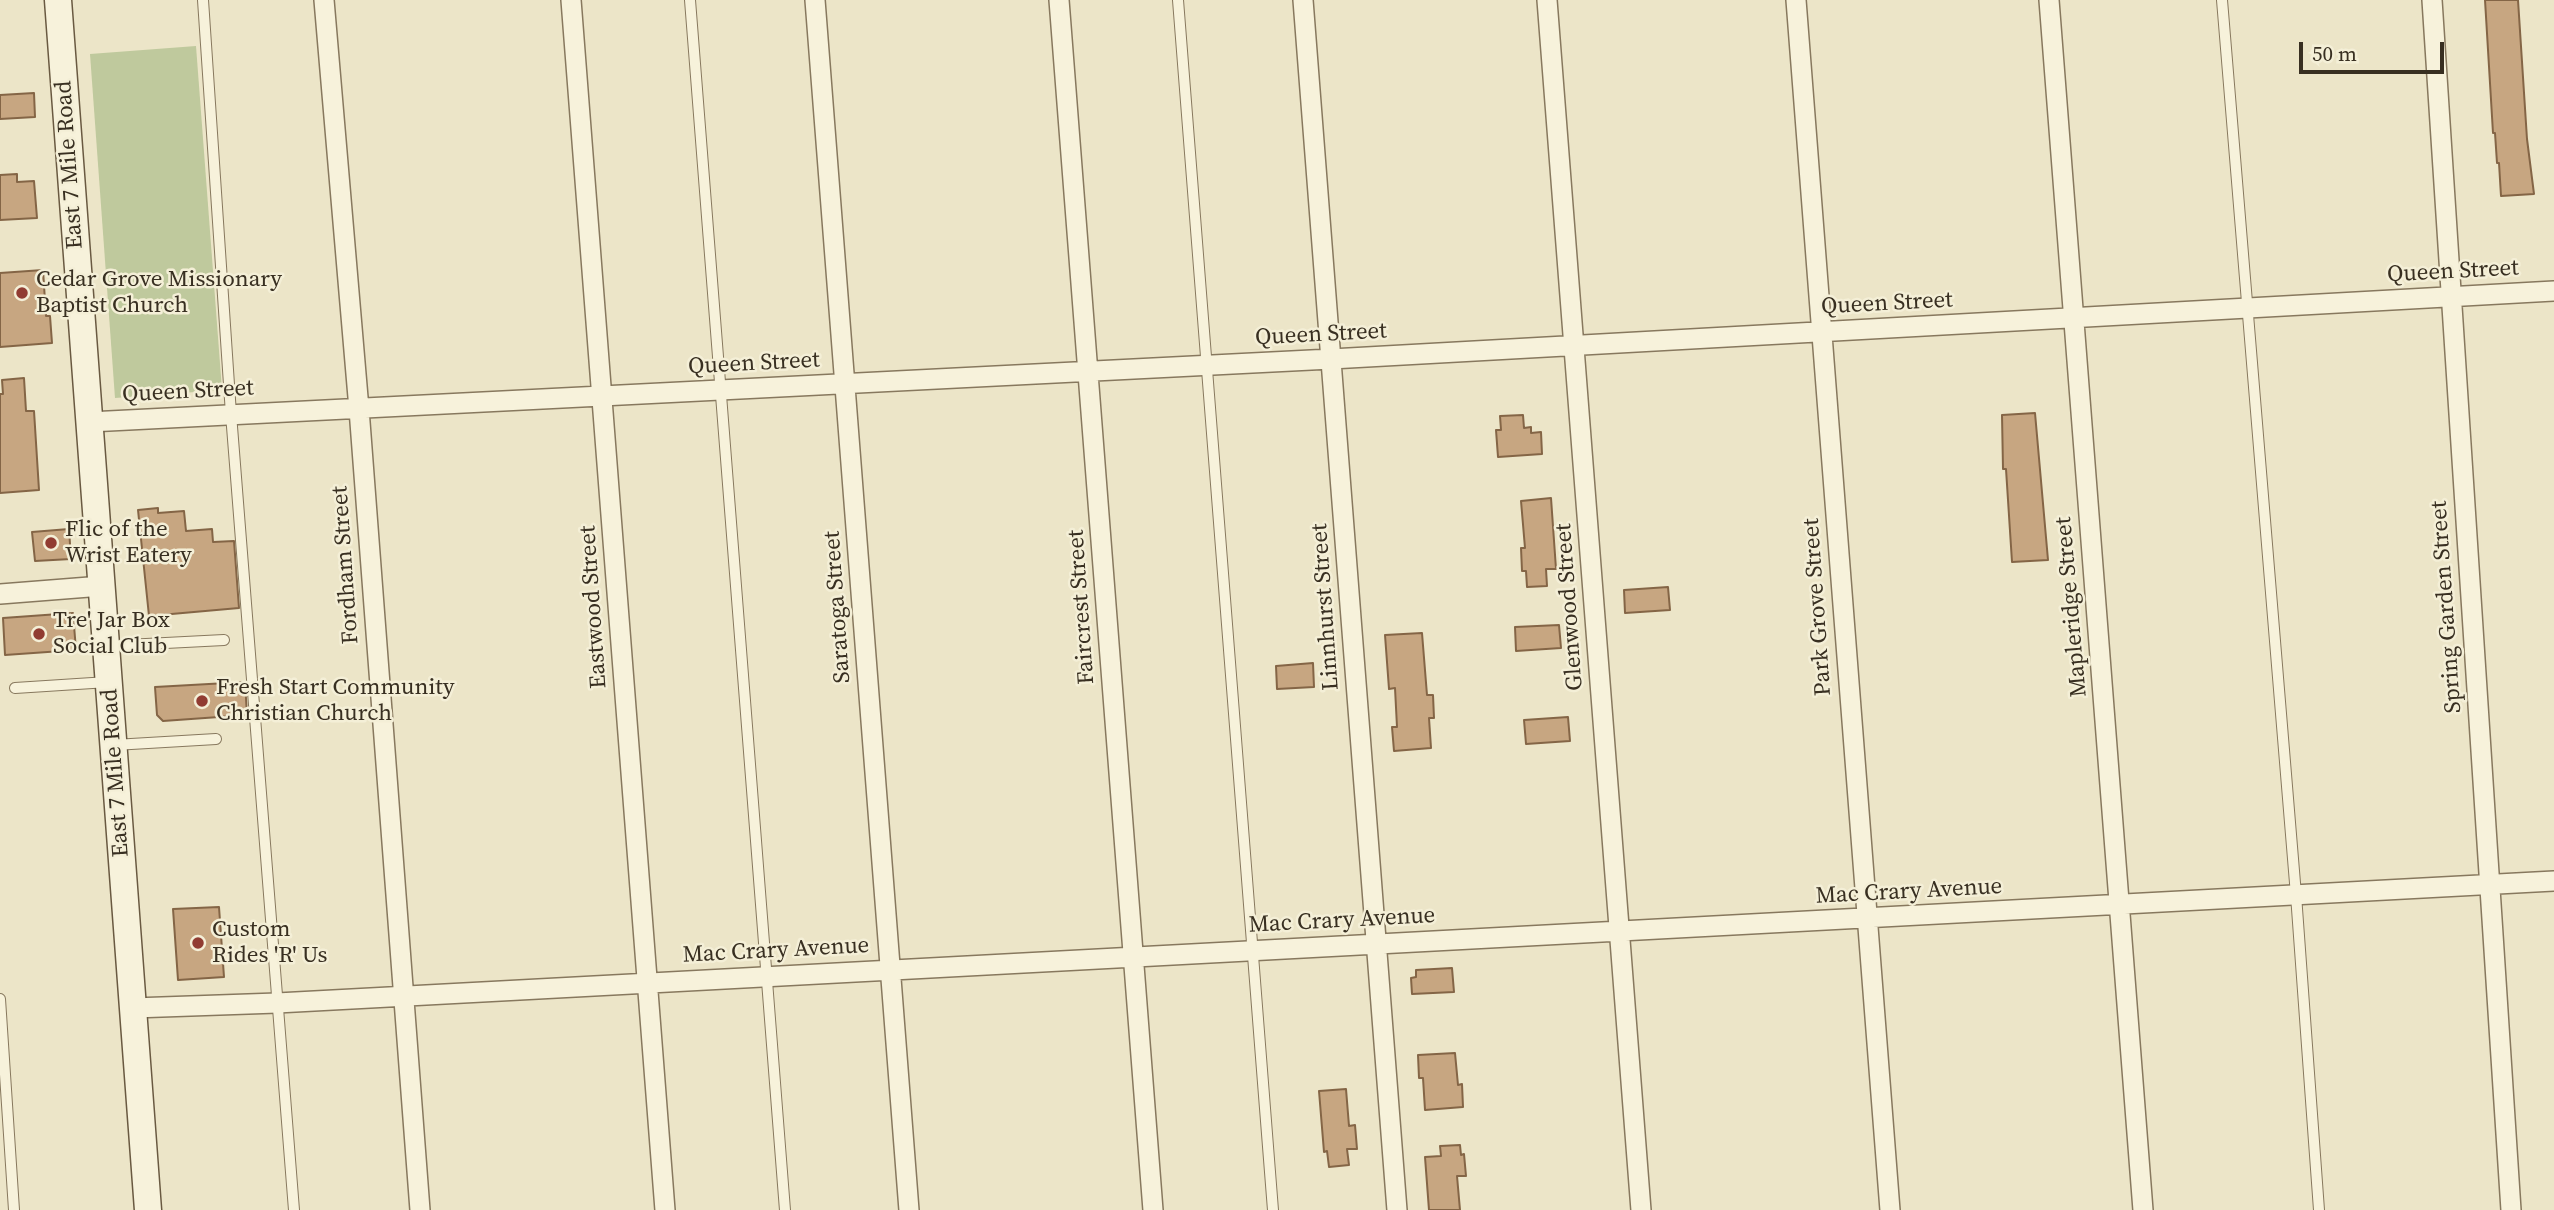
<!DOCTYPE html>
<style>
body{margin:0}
#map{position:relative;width:2554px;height:1210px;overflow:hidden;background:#ece5c8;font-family:"Source Serif 4",serif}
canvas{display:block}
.scale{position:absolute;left:2299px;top:42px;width:145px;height:32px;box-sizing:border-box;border:4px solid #382f21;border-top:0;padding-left:9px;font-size:21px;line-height:24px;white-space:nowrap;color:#382f21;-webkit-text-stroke:5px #f4efd7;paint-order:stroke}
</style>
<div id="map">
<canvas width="2554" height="1210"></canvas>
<div class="scale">50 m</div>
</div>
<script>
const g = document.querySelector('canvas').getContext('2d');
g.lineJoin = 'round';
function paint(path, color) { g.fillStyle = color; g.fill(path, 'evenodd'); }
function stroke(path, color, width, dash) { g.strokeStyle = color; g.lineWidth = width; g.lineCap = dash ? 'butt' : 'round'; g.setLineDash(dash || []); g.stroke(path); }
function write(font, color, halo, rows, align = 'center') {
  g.font = font + ' "Source Serif 4",serif'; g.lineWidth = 5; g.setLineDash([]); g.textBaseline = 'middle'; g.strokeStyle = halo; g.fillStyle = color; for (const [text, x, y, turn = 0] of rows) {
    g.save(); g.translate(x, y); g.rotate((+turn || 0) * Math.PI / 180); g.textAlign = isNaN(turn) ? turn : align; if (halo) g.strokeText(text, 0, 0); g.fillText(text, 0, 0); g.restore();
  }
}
paint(new Path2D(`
 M196,46L222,390L115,398L90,54Z`), '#bfc99d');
const building = new Path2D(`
 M2485,0H2518L2527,139L2534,194L2501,196L2499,163H2497L2495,133H2493Z
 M34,93L35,117L0,119V95Z
 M17,174V182L34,181L37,218L0,220V175Z
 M43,270L46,316H50L52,343L0,347V273Z
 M24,378L26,411H34L39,490L0,493V394H3L2,380Z
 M2035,413L2048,560L2012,562L2006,469H2003L2002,415Z
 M1523,415L1524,428L1531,427V433L1541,432L1542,454L1498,457L1496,430H1501L1500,416Z
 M1551,498L1556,569H1546L1547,586L1527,587L1526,571H1522L1521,548H1525L1521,501Z
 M158,508V513L184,511L186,531L212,529L213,542L234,541L239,608L149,616L138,510Z
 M69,529L71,559L35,561L32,532Z
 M1668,587L1670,610L1625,613L1624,590Z
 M73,613L76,650L5,655L3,618Z
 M1559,625L1561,648L1516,651L1515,627Z
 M1422,633L1427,695H1433L1434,718H1429L1431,748L1394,751L1392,727H1397L1395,688L1389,689L1385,635Z
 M1313,663L1314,687L1277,689L1276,666Z
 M245,682L247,715L163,721L157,715L155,687Z
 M1568,717L1570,741L1526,744L1524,720Z
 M219,907L224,977L178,980L173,909Z
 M1452,968L1454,992L1412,994L1411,978L1416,977V970Z
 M1455,1053L1458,1085L1462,1084L1463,1107L1425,1110L1423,1078H1419L1418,1055Z
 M1346,1089L1349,1126L1355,1125L1357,1149H1347L1349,1165L1329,1167L1327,1151L1324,1152L1319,1091Z
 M1460,1145L1461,1155L1464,1154L1466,1176H1457L1460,1210H1429L1425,1157L1441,1156L1440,1146Z`);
paint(building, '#c7a681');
stroke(building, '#846546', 2);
const service = new Path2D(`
 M203,0L231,414L294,1210
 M690,0L785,1210
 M1178,0L1273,1210
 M2222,0L2296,895L2319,1210
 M107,646L224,640
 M15,688L108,682
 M114,745L216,739
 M0,999L14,1210`);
const minor = new Path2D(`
 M324,0L359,409L420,1210
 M571,0L665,1210
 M815,0L909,1210
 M1059,0L1153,1210
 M1303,0L1397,1210
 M1547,0L1641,1210
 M1796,0L1890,1210
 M2049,0L2143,1210
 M2432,0L2511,1210
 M89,422L1331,359L2554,291
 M0,594L102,586
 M133,1008L277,1003L2554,881`);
const secondary = new Path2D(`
 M58,0L148,1210`);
stroke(service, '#87785e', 12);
stroke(minor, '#87785e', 22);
stroke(secondary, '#695941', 29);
stroke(service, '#f7f2db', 10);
stroke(minor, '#f7f2db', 19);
stroke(secondary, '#f7f2db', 26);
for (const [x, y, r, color] of [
 [22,293,7,"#913c32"],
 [51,543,7,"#913c32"],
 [39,634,7,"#913c32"],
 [202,701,7,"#913c32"],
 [198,943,7,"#913c32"]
]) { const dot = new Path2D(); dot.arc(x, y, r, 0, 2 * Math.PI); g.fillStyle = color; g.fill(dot); stroke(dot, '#f4efd7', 2.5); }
write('23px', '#382f21', '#f4efd7', [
 ["East 7 Mile Road",70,165,-94],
 ["Queen Street",2453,272,-3],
 ["Queen Street",1887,304,-3],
 ["Queen Street",1321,335,-3],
 ["Queen Street",754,364,-3],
 ["Queen Street",188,392,-3],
 ["Fordham Street",346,565,-94],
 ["Eastwood Street",594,607,-94],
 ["Saratoga Street",838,607,-94],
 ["Faircrest Street",1082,607,-94],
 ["Linnhurst Street",1326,607,-94],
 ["Glenwood Street",1570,607,-94],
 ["Park Grove Street",1818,607,-94],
 ["Mapleridge Street",2072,607,-95],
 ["Spring Garden Street",2447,607,-94],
 ["East 7 Mile Road",116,773,-94],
 ["Mac Crary Avenue",1909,892,-3],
 ["Mac Crary Avenue",1342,921,-3],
 ["Mac Crary Avenue",776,951,-3]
]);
write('23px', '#382f21', '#f4efd7', [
 ["Cedar Grove Missionary",36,280],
 ["Baptist Church",36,306],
 ["Flic of the",65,530],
 ["Wrist Eatery",65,556],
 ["Tre' Jar Box",53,621],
 ["Social Club",53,647],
 ["Fresh Start Community",216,688],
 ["Christian Church",216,714],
 ["Custom",212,930],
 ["Rides 'R' Us",212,956]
], 'left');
</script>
